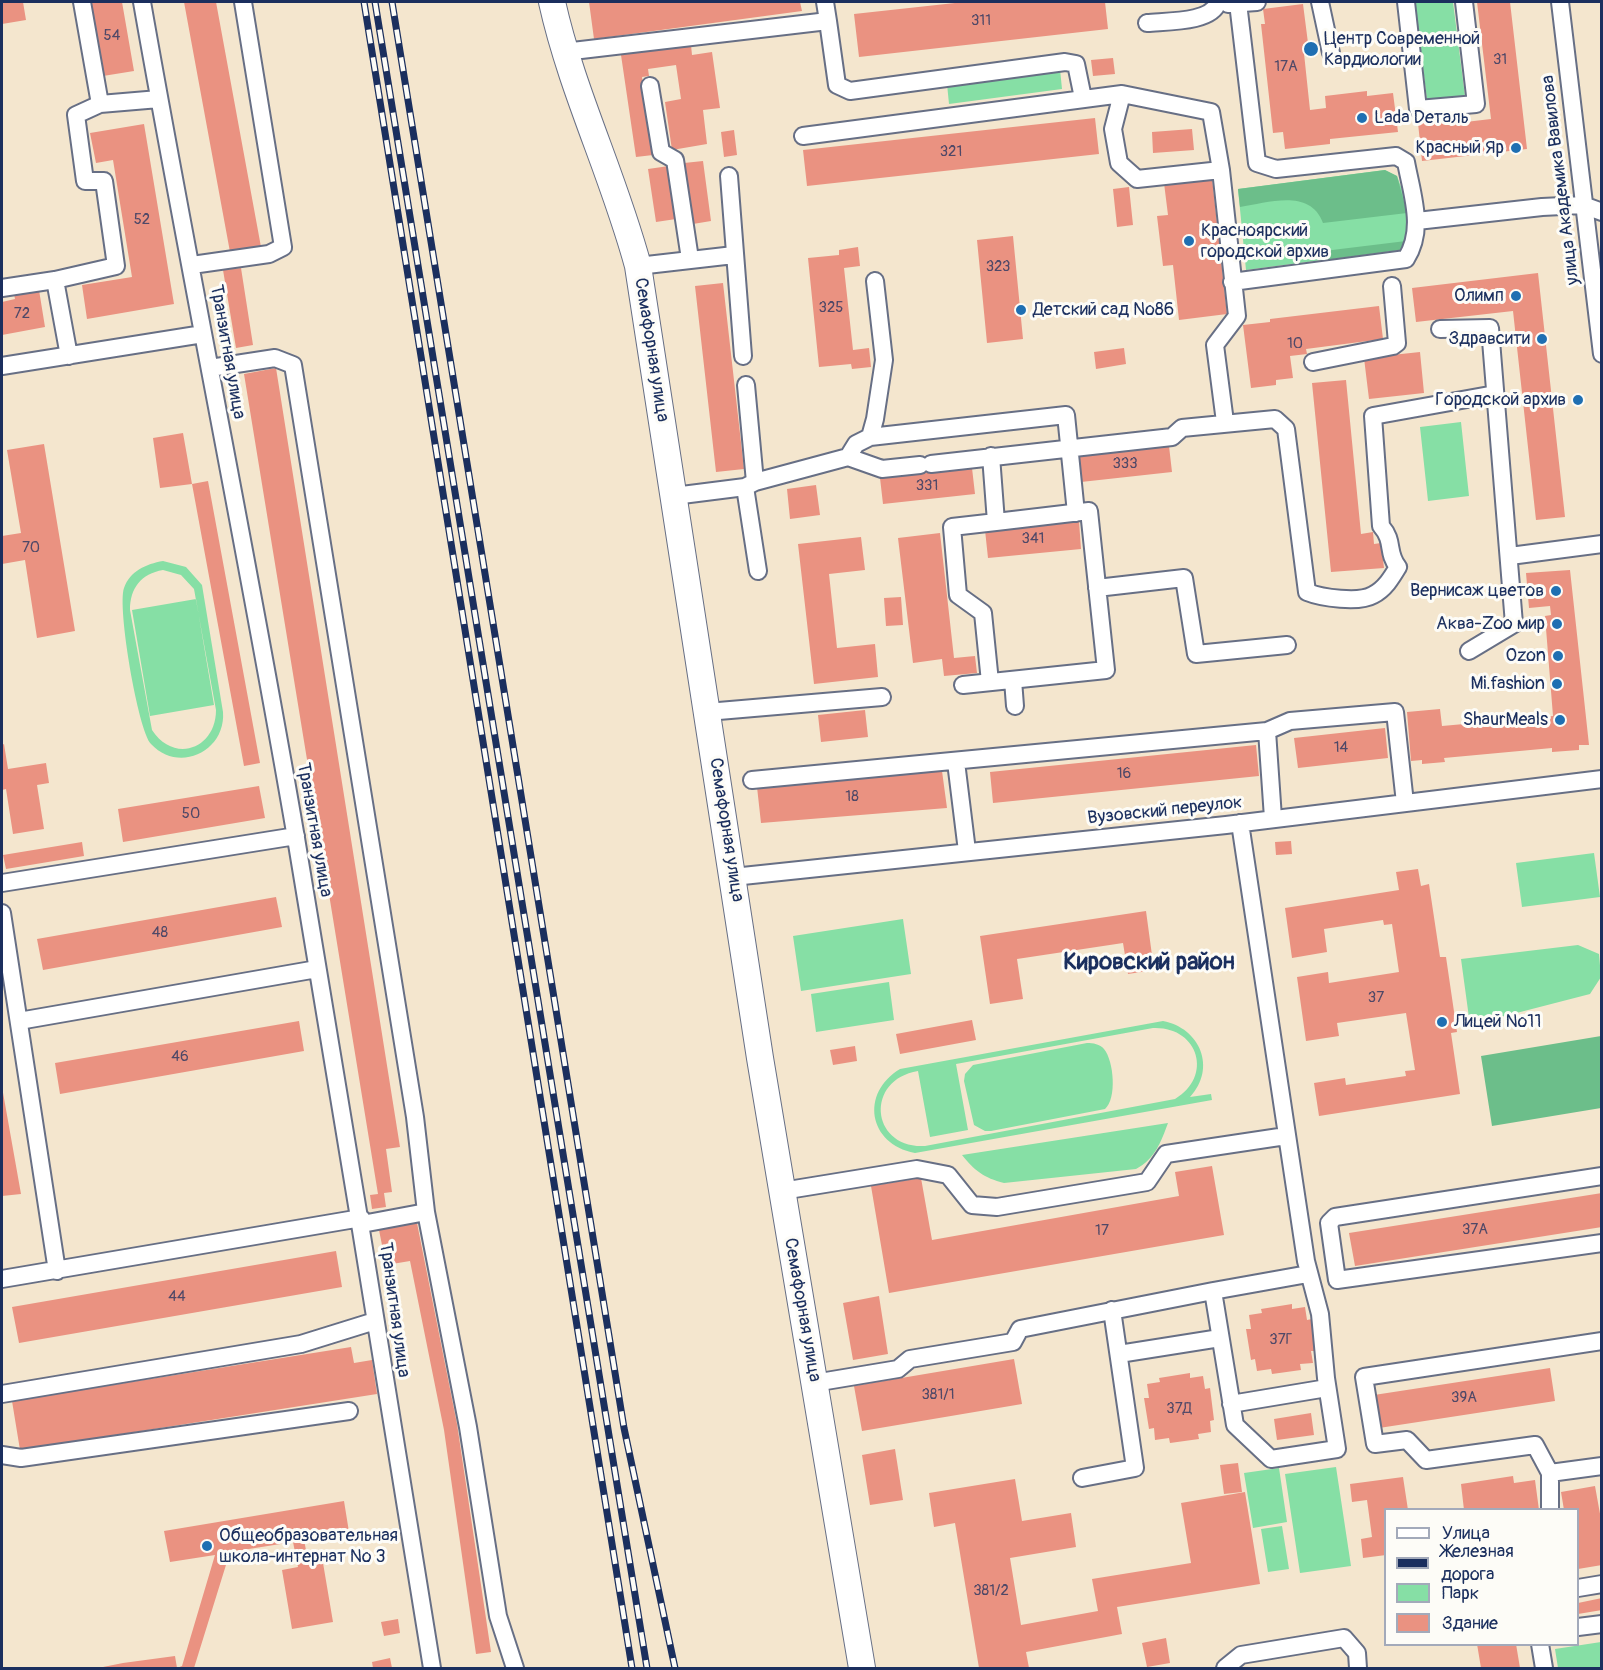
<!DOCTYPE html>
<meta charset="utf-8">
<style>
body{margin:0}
#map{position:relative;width:1603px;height:1670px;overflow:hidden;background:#f4e6ce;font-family:Pangolin,sans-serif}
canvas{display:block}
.frame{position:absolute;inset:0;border:3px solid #1b2f5e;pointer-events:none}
.legend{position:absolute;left:1384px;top:1508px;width:195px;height:138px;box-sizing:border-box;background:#fdfcf7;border:2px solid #a3aaba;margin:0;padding:8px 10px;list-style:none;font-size:18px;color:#1b2f5e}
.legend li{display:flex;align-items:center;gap:12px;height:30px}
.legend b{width:30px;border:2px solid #a3aaba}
</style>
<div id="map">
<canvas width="1603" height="1670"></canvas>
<div class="frame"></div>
<ul class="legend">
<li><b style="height:8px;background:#fff"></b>Улица</li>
<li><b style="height:8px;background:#1b2f5e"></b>Железная дорога</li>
<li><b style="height:16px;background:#86dfa5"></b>Парк</li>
<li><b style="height:16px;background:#ea9281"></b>Здание</li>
</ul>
</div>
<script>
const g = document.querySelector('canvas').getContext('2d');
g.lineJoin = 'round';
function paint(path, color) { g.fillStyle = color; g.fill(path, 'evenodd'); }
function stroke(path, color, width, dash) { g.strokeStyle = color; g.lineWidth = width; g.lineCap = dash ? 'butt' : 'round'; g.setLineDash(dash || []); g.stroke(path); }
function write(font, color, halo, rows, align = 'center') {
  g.font = font + ' Pangolin,sans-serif'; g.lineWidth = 6; g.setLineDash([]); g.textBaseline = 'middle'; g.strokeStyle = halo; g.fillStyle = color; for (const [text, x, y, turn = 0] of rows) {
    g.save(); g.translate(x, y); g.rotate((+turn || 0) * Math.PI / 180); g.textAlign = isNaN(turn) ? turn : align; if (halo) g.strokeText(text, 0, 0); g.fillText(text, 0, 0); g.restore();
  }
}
paint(new Path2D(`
 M1415,2H1453L1465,96L1427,100Z
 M1060,69L1062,89L949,104L947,84Z
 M1385,170L1397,176C1406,199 1415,228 1400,250L1246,270L1238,189Z
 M1461,422L1469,496L1428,501L1420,427Z
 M163,561L186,567L202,585L223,712C226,751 179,774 151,744C138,730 117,607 124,588C130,571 146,564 163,561ZM163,570L181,575L194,589L216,710C216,749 174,764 152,730L130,610C130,588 141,574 163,570Z
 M196,599L214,705L150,716L132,610Z
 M1594,853L1600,897L1522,907L1516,863Z
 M903,919L911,974L801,991L793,936Z
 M1578,945L1599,954L1601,977L1590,994L1470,1025L1461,959Z
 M889,982L894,1020L816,1032L811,994Z
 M1163,1021C1200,1028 1217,1068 1190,1097L1211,1094L1212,1100L915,1153C868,1144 860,1093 900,1069ZM1153,1028C1198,1026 1214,1076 1175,1099L925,1146C871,1149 864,1080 918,1071L930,1137L968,1130L956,1064Z
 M1087,1043C1093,1043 1100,1044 1104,1049C1114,1061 1117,1099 1105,1109L991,1131H985L974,1125L964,1081L965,1074L973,1065Z
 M1168,1123C1161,1142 1155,1159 1136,1169L1004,1183C984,1178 974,1170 962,1155Z
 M1336,1467L1351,1566L1300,1573L1285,1474Z
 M1279,1468L1287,1522L1253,1528L1244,1473Z
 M1282,1526L1289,1569L1268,1572L1261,1529Z
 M1601,1642V1668H1558L1555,1649Z`), '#86dfa5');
paint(new Path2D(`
 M1385,170L1397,176L1407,213L1323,223C1310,188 1268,203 1240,207L1238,189Z
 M1406,241L1400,250L1326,260L1324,251Z
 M1601,1036V1108L1492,1126L1481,1056Z`), '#6cbe8a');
paint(new Path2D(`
 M23,2L26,20L2,24V3Z
 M90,2H122L134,71L103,76Z
 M184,2H216L261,247L230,252Z
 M589,2H800L802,11L594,39Z
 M964,2H1105L1108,29L859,57L854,14Z
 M1477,2H1510L1527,149L1422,161L1418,123L1457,119V123L1491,119Z
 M1303,4L1308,43L1303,44L1310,110L1326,108L1325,96L1367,91V96L1393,93L1398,132L1330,139V144L1285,149L1283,132L1273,133L1261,24H1265L1263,9Z
 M691,45L692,55L712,52L720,108L703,110L707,144L672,150L665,102L681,99L676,65L648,69L649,76L642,77L653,155L636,157L621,55Z
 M1113,58L1115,74L1093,76L1091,60Z
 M1095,118L1099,154L807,186L803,150Z
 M144,124L174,304L87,319L82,285L132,277L113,160L96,163L90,133Z
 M1192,129L1194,150L1153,153L1152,132Z
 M734,130L737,155L724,157L721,132Z
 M703,161L711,221L693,224L684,163Z
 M669,166L676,219L656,222L648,169Z
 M1212,178L1227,314L1179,320L1173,265L1163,266L1157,216L1168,215L1164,183Z
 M1129,187L1133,225L1117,227L1113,189Z
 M1013,236L1023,339L987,343L977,240Z
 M858,247L860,266L844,268L853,350L869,348L871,367L852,369L851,364L819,367L808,258L839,255V250Z
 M241,268L253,345L236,348L223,270Z
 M1538,273L1565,517L1536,520L1513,311L1416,322L1412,288Z
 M723,283L744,469L716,472L695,286Z
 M39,290L45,327L2,335V302L15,299L14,294Z
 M1379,306L1383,339L1306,349L1307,354L1290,356L1293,378L1276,380V385L1251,388L1243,325L1270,322V319Z
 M1124,348L1126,364L1096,369L1094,352Z
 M1420,352L1424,393L1369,399L1364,358Z
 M276,368L400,1147L386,1149L392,1192L384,1193L386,1207L372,1209L370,1195L378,1194L244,374Z
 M1346,380L1361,534L1373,532L1374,544L1381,543L1384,568L1331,572L1312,383Z
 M183,433L192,484L160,488L153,438Z
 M44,444L75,631L37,638L25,560L2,564V536L21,533L7,450Z
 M1169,446L1172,472L1081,482L1079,456Z
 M972,468L975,494L883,504L880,478Z
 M208,481L260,763L244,766L192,484Z
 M816,485L820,515L790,519L787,489Z
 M1079,521L1081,549L988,558L985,530Z
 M940,533L954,658L975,656L977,673L944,676L942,659L913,663L898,538Z
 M861,537L865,570L829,574L837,648L875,644L878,677L814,684L798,544Z
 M1570,570L1589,745H1579V750L1552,752V748L1444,758L1445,762L1422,764V760L1411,761L1407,712L1440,709L1442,726L1553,716L1545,616L1551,615L1550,606L1529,608L1526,573Z
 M901,597L903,625L886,626L884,598Z
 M865,710L868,737L821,742L818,715Z
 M1385,728L1388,758L1298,768L1294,738Z
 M4,744L8,769L46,763L49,783L37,785L44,829L13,834L6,789L2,790V745Z
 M1256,745L1259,776L993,803L990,772Z
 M942,771L947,808L761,823L757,787Z
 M259,786L265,818L123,842L118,809Z
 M1291,841L1292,854L1276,855L1275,842Z
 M82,842L84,856L6,869L3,855Z
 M1418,869L1421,886L1429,884L1440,957H1446L1457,1032L1451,1033L1460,1094L1319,1116L1314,1083L1345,1078L1346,1085L1406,1076L1405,1071L1415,1070L1406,1013L1337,1023L1339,1036L1306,1041L1297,977L1328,972L1329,983L1399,972L1392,924L1384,925L1383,920L1324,929L1327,952L1292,958L1285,908L1399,890L1396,872Z
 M276,897L282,927L43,970L37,939Z
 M1146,911L1154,970L1128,974L1123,943L1017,959L1023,999L990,1004L980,936Z
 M972,1020L976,1040L900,1054L896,1034Z
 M299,1021L304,1051L60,1094L55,1063Z
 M855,1046L857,1061L833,1065L830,1050Z
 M2,1087L21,1194L2,1196Z
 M1212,1166L1224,1235L889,1293L871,1186L921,1178L932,1240L1179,1196L1175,1172Z
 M1602,1193V1227L1355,1266L1349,1233Z
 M417,1223L457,1424L491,1652L476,1654L444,1430L410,1261L386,1265L379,1230Z
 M336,1251L342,1287L19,1343L12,1307Z
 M879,1296L888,1354L853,1360L843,1303Z
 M1292,1304V1309L1305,1307L1307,1320L1312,1319L1317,1351H1311L1313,1363L1300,1364L1301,1370L1272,1374L1271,1369L1257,1371L1255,1359L1251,1360L1246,1329H1251L1249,1315L1262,1313L1261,1309Z
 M351,1347L354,1363L372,1360L377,1394L20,1450L12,1401Z
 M1014,1359L1022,1404L862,1431L854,1386Z
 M1550,1368L1555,1401L1379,1428L1374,1395Z
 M1190,1373V1378L1203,1376L1205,1389L1210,1388L1214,1420L1210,1421L1211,1432L1198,1434L1199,1439L1170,1443L1169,1438L1155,1440L1154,1428L1149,1429L1144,1398H1149L1147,1384L1160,1382L1159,1378Z
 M1311,1413L1314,1435L1277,1440L1274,1419Z
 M895,1449L903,1500L870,1505L862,1455Z
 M1238,1463L1242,1492L1224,1494L1220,1465Z
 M1513,1476L1514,1483L1535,1480L1539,1510H1464L1461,1484Z
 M1403,1477L1408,1510H1386V1555L1363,1558L1361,1539L1372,1537L1367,1500L1352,1502L1350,1484Z
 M1015,1479L1022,1521L1071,1513L1076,1547L1010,1558L1021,1625L1098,1611L1092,1579L1191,1563L1181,1503L1245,1492L1260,1584L1117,1607L1122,1634L1026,1652L1029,1668H979L955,1523L934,1527L929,1493Z
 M1595,1486L1602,1525V1565L1578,1569V1510H1564L1561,1492Z
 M344,1501L349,1532L304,1540L309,1565L323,1563L333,1622L292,1629L282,1570L298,1567L293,1542L230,1552L194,1668H177L182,1666L215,1555L170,1562L164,1531Z
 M1602,1598V1610L1578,1614V1603Z
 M398,1619L400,1633L384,1636L381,1622Z
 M1166,1638L1170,1663L1147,1667L1142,1643Z
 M1477,1644H1516L1520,1668H1481Z
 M175,1656L177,1668H98L123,1663Z
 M390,1658L392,1668H373L372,1662Z`), '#ea9281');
const minor = new Path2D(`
 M142,2C191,281 248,558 296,838C343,1114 387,1392 432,1668
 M1320,2L1331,53
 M1406,2L1418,109L1476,104L1464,2
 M1560,2L1602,354
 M1228,4L1257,2
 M828,21L837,85L850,91L1065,62L1076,64L1083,98
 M1147,23C1166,21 1212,23 1218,2
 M564,52L828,21L825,2
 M650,86L661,152L675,160L690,259
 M1122,94L1113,129L1119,163L1137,179L1221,170
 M100,104L159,99
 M803,136L1122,94L1211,112L1221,170L1237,316L1215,345L1225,422
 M729,176L743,356
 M1417,221L1542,207L1583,205L1602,212
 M192,265L269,254L283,247L243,2
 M638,266L734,255
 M55,280L69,356
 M1232,282L1406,259C1425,229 1412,195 1406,162L1396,156L1276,169L1257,163L1238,3
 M2,288L55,280L116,266L104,181H85L76,115L100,104L82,2
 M1440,329L1490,328L1514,624L1469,651
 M1313,362L1393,346L1397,343L1392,286
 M2,366L203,334
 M210,368L275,358L293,365L415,1117L426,1212L362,1224
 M870,437L875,419L884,360L875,281
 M848,457L856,444L870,437L1066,415L1076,513
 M931,464L1172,437L1182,428L1275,419L1286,429L1307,592C1322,598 1359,603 1373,595C1385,589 1392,577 1398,567C1386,552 1395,542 1381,526L1373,416L1495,394
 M755,482L848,457L882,469L920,465
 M745,487L758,571
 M674,496L745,487L755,482L746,385
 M1510,556L1602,544
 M1097,588L1184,578L1196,654L1287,645
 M1013,680L1015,706
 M990,682L983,613L958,595L952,527L996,522L991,456
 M963,685L1106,670L1089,511L996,522
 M707,712L882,697
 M1267,731L1273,818
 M956,762L967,851
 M752,780L1267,731L1290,721L1395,712L1405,803
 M733,877L1226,825L1602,779
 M2,883L296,836
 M2,913L57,1271
 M19,1021L317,969
 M1602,1176L1335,1217L1329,1223L1337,1280L1602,1243
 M782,1191L917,1169L948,1175L972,1205L997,1207L1147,1182L1166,1154L1286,1136
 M426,1212L468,1427L498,1616L515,1668
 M2,1279L361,1218
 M1213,1291L1308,1274
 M1602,1341L1364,1377L1375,1444L1407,1440L1426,1460L1535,1445L1550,1473L1602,1466
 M1119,1354L1220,1338
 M814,1383L898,1369L910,1359L1013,1342L1020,1329L1213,1291L1235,1425L1271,1459L1337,1449L1326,1378L1320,1314L1306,1261L1240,823
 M2,1394L301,1344L375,1321
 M1231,1404L1327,1388
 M2,1455L21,1458L349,1411
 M1550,1473V1510
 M1082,1478L1135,1468L1112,1310
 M1578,1588L1602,1584
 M1578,1627L1602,1624
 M1540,1644L1544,1668
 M1225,1668L1241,1655L1344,1638L1357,1653L1358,1668`);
const highway = new Path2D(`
 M552,2C572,92 614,176 638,266L760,1058L862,1668`);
stroke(minor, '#676f85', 20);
stroke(highway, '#676f85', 28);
stroke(minor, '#fff', 16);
stroke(highway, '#fff', 26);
const rail = new Path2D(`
 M364,2L632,1668
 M375,2L647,1668
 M392,2L624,1428L675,1668`);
stroke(rail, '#1b2f5e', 7);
stroke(rail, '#fdfcf7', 4.5, [14]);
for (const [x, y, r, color] of [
 [1311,49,8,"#1f6fb2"],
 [1362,118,6,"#1f6fb2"],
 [1516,148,6,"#1f6fb2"],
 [1189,241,6,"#1f6fb2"],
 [1516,296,6,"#1f6fb2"],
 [1021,310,6,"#1f6fb2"],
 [1542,339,6,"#1f6fb2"],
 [1578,400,6,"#1f6fb2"],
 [1556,591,6,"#1f6fb2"],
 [1557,624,6,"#1f6fb2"],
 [1558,656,6,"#1f6fb2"],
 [1557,684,6,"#1f6fb2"],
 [1560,720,6,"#1f6fb2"],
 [1442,1022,6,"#1f6fb2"],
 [207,1546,6,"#1f6fb2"]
]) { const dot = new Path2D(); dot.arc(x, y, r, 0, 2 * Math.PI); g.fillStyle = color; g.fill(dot); stroke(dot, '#fdfcf7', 2); }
write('15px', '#4f4867', null, [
 ["311",981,21],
 ["54",112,36],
 ["31",1500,60],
 ["17А",1286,67],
 ["321",951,152],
 ["52",142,220],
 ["323",998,267],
 ["325",831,308],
 ["72",22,314],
 ["10",1295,344],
 ["333",1125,464],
 ["331",927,486],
 ["341",1033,539],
 ["70",31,548],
 ["14",1341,748],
 ["16",1124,774],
 ["18",852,797],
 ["50",191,814],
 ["48",160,933],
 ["37",1376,998],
 ["46",180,1057],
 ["37А",1475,1230],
 ["17",1102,1231],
 ["44",177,1297],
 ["37Г",1281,1340],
 ["381/1",938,1395],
 ["39А",1464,1398],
 ["37Д",1179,1409],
 ["381/2",991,1591]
]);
write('18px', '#1b2f5e', '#fdfcf7', [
 ["Центр Современной",1324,39,"left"],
 ["Кардиологии",1324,60,"left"],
 ["Lada Dеталь",1374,118,"left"],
 ["Красный Яр",1504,148],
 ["Красноярский",1201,231,"left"],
 ["городской архив",1201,252,"left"],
 ["Олимп",1504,296],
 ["Детский сад №86",1033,310,"left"],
 ["Здравсити",1530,339],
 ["Городской архив",1566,400],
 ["Вернисаж цветов",1544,591],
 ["Аква-Zoo мир",1545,624],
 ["Ozon",1546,656],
 ["Mi.fashion",1545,684],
 ["ShаurMeals",1548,720],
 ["Лицей №11",1454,1022,"left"],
 ["Общеобразовательная",219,1536,"left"],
 ["школа-интернат № 3",219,1557,"left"]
], 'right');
write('18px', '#1b2f5e', '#fdfcf7', [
 ["улица Академика Вавилова",1561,180,-97],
 ["Семафорная улица",651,350,81],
 ["Транзитная улица",227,352,80],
 ["Вузовский переулок",1165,811,-6],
 ["Транзитная улица",314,830,80],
 ["Семафорная улица",726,830,81],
 ["Транзитная улица",394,1310,82],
 ["Семафорная улица",802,1310,80]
]);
write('bold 24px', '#1b2f5e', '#fdfcf7', [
 ["Кировский район",1149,963]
]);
</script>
